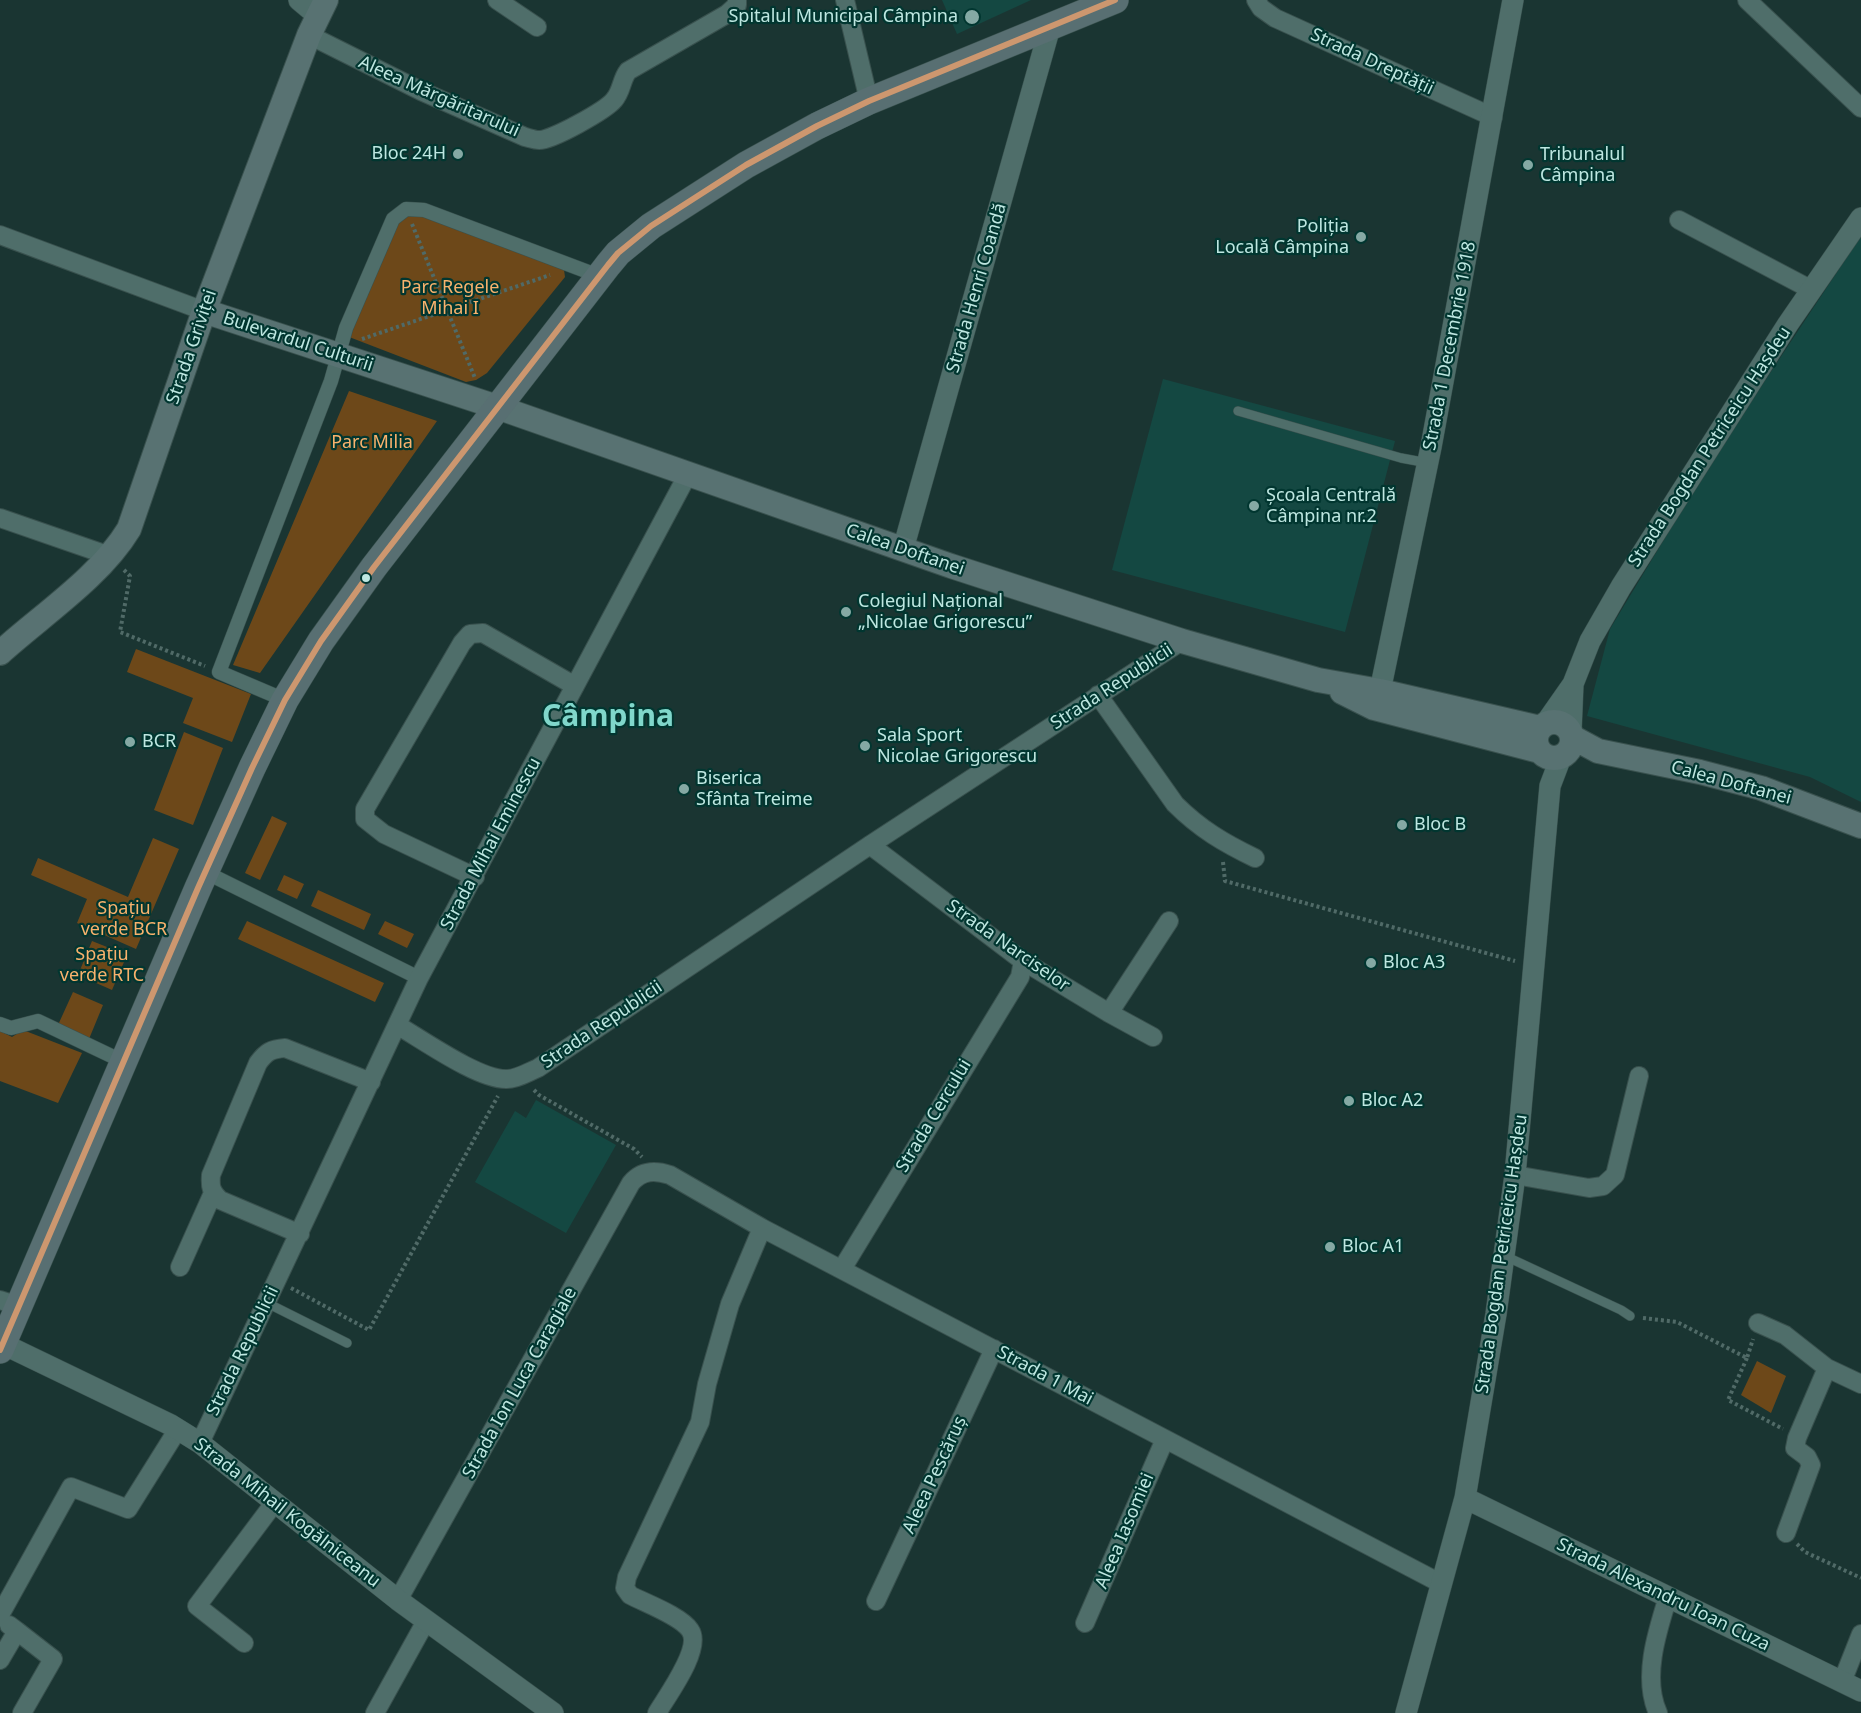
<!DOCTYPE html>
<meta charset="utf-8">
<style>
body{margin:0}
canvas{display:block;background:#1a3532}
</style>
<canvas width="1861" height="1713"></canvas>
<script>
const g = document.querySelector('canvas').getContext('2d');
g.lineJoin = 'round';
function paint(path, color) { g.fillStyle = color; g.fill(path, 'evenodd'); }
function stroke(path, color, width, dash) { g.strokeStyle = color; g.lineWidth = width; g.lineCap = dash ? 'butt' : 'round'; g.setLineDash(dash || []); g.stroke(path); }
function write(font, color, halo, rows, align = 'center') {
  g.font = font + ' "Noto Sans",sans-serif'; g.lineWidth = 4.5; g.setLineDash([]); g.textBaseline = 'middle'; g.strokeStyle = halo; g.fillStyle = color; for (const [text, x, y, turn = 0] of rows) {
    g.save(); g.translate(x, y); g.rotate((+turn || 0) * Math.PI / 180); g.textAlign = isNaN(turn) ? turn : align; if (halo) g.strokeText(text, 0, 0); g.fillText(text, 0, 0); g.restore();
  }
}
paint(new Path2D(`
 M942,0H1031L957,34Z
 M1861,236V802L1810,777L1587,716L1610,629L1709,465Z
 M1163,379L1395,441L1345,632L1112,570Z
 M536,1100L616,1145L566,1233L475,1182L515,1111L526,1118Z`), '#144842');
paint(new Path2D(`
 M406,209L563,263L565,277L487,373L476,380L466,382L344,335L393,219Z
 M349,391L437,421L260,673L233,665Z
 M136,649L251,694L232,742L183,723L193,698L127,672Z
 M184,732L223,748L193,825L154,810Z
 M272,816L287,823L260,880L245,873Z
 M153,838L179,849L136,949L77,923L87,899L31,875L38,858L128,897Z
 M284,875L304,884L297,899L277,890Z
 M318,890L371,914L364,930L311,906Z
 M247,921L384,983L375,1002L238,939Z
 M385,921L414,934L407,948L378,934Z
 M92,941L127,955L112,990L78,975Z
 M73,992L103,1005L89,1039L58,1025Z
 M23,1030L82,1053L58,1103L0,1081V1031L12,1037Z
 M1757,1361L1786,1376L1771,1413L1741,1395Z`), '#6d4819');
const service = new Path2D(`
 M1238,411L1401,458L1428,463
 M1505,1256L1621,1310L1630,1316
 M267,1303L347,1343`);
const pedestrian = new Path2D(`
 M285,700L219,672L331,381L346,328L393,219L406,209L424,210L599,276
 M205,872L419,978
 M0,1024L11,1028L38,1021L122,1061`);
const minor = new Path2D(`
 M497,0L537,27
 M845,0L869,101
 M1256,0L1261,8L1275,18L1493,117
 M1747,0L1861,108
 M309,35L421,91L525,137C529,138 535,140 539,140C551,141 606,110 614,100C622,91 621,80 628,71L727,14L737,5V0
 M1679,220L1812,290
 M0,235L204,311
 M0,518L110,556
 M1098,695L1175,804C1200,829 1224,843 1255,858
 M870,845L1023,961L1109,1013L1153,1037
 M475,877L384,834L365,819V809L462,643L470,634L483,633L575,686
 M1109,1013L1169,921
 M397,1025C423,1040 479,1080 507,1079C518,1079 528,1072 538,1068L870,845L1182,641
 M1515,1175L1589,1188L1603,1186L1615,1175L1639,1076
 M300,1234L220,1200C211,1191 210,1187 211,1175L258,1063C266,1052 271,1049 285,1048L371,1082
 M180,1267L213,1193
 M842,1269L1020,977L1023,961
 M0,1300L19,1306
 M1758,1323L1785,1335L1827,1368L1861,1384
 M200,1443L419,978L688,474
 M1786,1533L1811,1465L1807,1457L1795,1448L1797,1438L1827,1368
 M398,1600L631,1183C642,1170 655,1170 670,1175L762,1228L1442,1584
 M876,1601L994,1349
 M0,1615L71,1487L128,1509L178,1429
 M1085,1623L1165,1439
 M17,1631L53,1659L22,1713
 M244,1643L197,1606L275,1502
 M0,1660L17,1631L9,1625
 M1842,1682L1861,1634
 M375,1713L426,1621
 M657,1713C667,1696 703,1648 690,1630C681,1616 645,1603 630,1595L625,1588L627,1577L700,1422L707,1384L730,1304L762,1228
 M1658,1713C1642,1678 1657,1632 1668,1597`);
const tertiary = new Path2D(`
 M299,0L318,16
 M903,549L1050,27
 M1380,691L1431,447L1513,0
 M1545,724L1573,684L1590,641L1621,587L1788,324L1861,218
 M1571,732L1573,684
 M3,1344L171,1425L200,1443L398,1600L553,1713
 M1465,1498L1861,1691
 M1406,1713L1465,1498L1496,1314L1515,1175L1550,786L1561,757`);
const secondary = new Path2D(`
 M204,311L497,407L951,566L1182,641L1318,680L1380,691L1540,728
 M0,653C42,615 100,577 129,529L204,311L309,35L326,0
 M1342,692L1374,708L1539,751
 M1536 740a18 18 0 1 1 36 0a18 18 0 1 1-36 0Z
 M1572,737L1598,751L1700,772L1761,788L1861,826`);
const primary = new Path2D(`
 M0,1350L198,888L252,768L285,700L321,641L374,567L608,265L618,253L651,226L746,165L817,126L869,101L1115,0`);
stroke(service, '#39514e', 10);
stroke(pedestrian, '#39514e', 15);
stroke(minor, '#39514e', 20);
stroke(tertiary, '#39514e', 22);
stroke(secondary, '#39514e', 26);
stroke(primary, '#39514e', 28);
stroke(new Path2D(`
 M412,224L475,378
 M362,339L550,275
 M124,570L130,576L120,632L205,666
 M1223,862L1225,881L1515,961
 M534,1090L539,1095L634,1149L642,1157
 M291,1288L369,1330L498,1096
 M1643,1318L1677,1322L1747,1358L1753,1339
 M1747,1358L1728,1400L1783,1429
 M1797,1544L1805,1552L1861,1578`), '#506a67', 4, [3, 3]);
stroke(service, '#4f6e6a', 9);
stroke(pedestrian, '#4f6e6a', 14);
stroke(minor, '#4f6e6a', 18);
stroke(tertiary, '#4f6e6a', 21);
stroke(secondary, '#587272', 24);
stroke(primary, '#586f72', 27);
stroke(new Path2D(`
 M0,1350L198,888L252,768L285,700L321,641L374,567L608,265L618,253L651,226L746,165L817,126L869,101L1115,0`), '#cd976f', 6);
for (const [x, y, r, color] of [
 [972,17,8,"#85a9a4"],
 [458,154,6,"#85a9a4"],
 [1528,165,6,"#85a9a4"],
 [1361,237,6,"#85a9a4"],
 [1254,506,6,"#85a9a4"],
 [366,578,5,"#bee7e1"],
 [846,612,6,"#85a9a4"],
 [130,742,6,"#85a9a4"],
 [865,746,6,"#85a9a4"],
 [684,789,6,"#85a9a4"],
 [1402,825,6,"#85a9a4"],
 [1371,963,6,"#85a9a4"],
 [1349,1101,6,"#85a9a4"],
 [1330,1247,6,"#85a9a4"]
]) { const dot = new Path2D(); dot.arc(x, y, r, 0, 2 * Math.PI); g.fillStyle = color; g.fill(dot); stroke(dot, '#013630', 2); }
write('18px', '#bee7e1', '#013630', [
 ["Spitalul Municipal Câmpina",958,17,"right"],
 ["Bloc 24H",446,154,"right"],
 ["Tribunalul",1540,155],
 ["Câmpina",1540,176],
 ["Poliția",1349,227,"right"],
 ["Locală Câmpina",1349,248,"right"],
 ["Școala Centrală",1266,496],
 ["Câmpina nr.2",1266,517],
 ["Colegiul Național",858,602],
 ["„Nicolae Grigorescu”",858,623],
 ["Sala Sport",877,736],
 ["Nicolae Grigorescu",877,757],
 ["BCR",142,742],
 ["Biserica",696,779],
 ["Sfânta Treime",696,800],
 ["Bloc B",1414,825],
 ["Bloc A3",1383,963],
 ["Bloc A2",1361,1101],
 ["Bloc A1",1342,1247]
], 'left');
write('18px', '#bee7e1', '#013630', [
 ["Strada Dreptății",1372,62,25],
 ["Aleea Mărgăritarului",439,97,24],
 ["Strada Henri Coandă",977,288,-74],
 ["Bulevardul Culturii",298,342,18],
 ["Strada 1 Decembrie 1918",1450,346,-79],
 ["Strada Griviței",192,347,-71],
 ["Strada Bogdan Petriceicu Hașdeu",1710,447,-57],
 ["Calea Doftanei",905,550,19],
 ["Strada Republicii",1112,687,-33],
 ["Calea Doftanei",1731,783,15],
 ["Strada Mihai Eminescu",491,844,-62],
 ["Strada Narciselor",1008,946,35],
 ["Strada Republicii",602,1025,-34],
 ["Strada Cercului",934,1116,-59],
 ["Strada Bogdan Petriceicu Hașdeu",1502,1254,-82],
 ["Strada Republicii",243,1351,-64],
 ["Strada 1 Mai",1045,1376,28],
 ["Strada Ion Luca Caragiale",520,1383,-61],
 ["Aleea Pescăruș",935,1475,-65],
 ["Strada Mihail Kogălniceanu",287,1513,38],
 ["Aleea Iasomiei",1125,1531,-67],
 ["Strada Alexandru Ioan Cuza",1663,1595,26]
]);
write('18px', '#f8b26d', '#013630', [
 ["Parc Regele",450,288],
 ["Mihai I",450,309],
 ["Parc Milia",372,443],
 ["Spațiu",124,909],
 ["verde BCR",124,930],
 ["Spațiu",102,955],
 ["verde RTC",102,976]
]);
write('bold 30px', '#80d7cb', '#013630', [
 ["Câmpina",608,717]
]);
</script>
